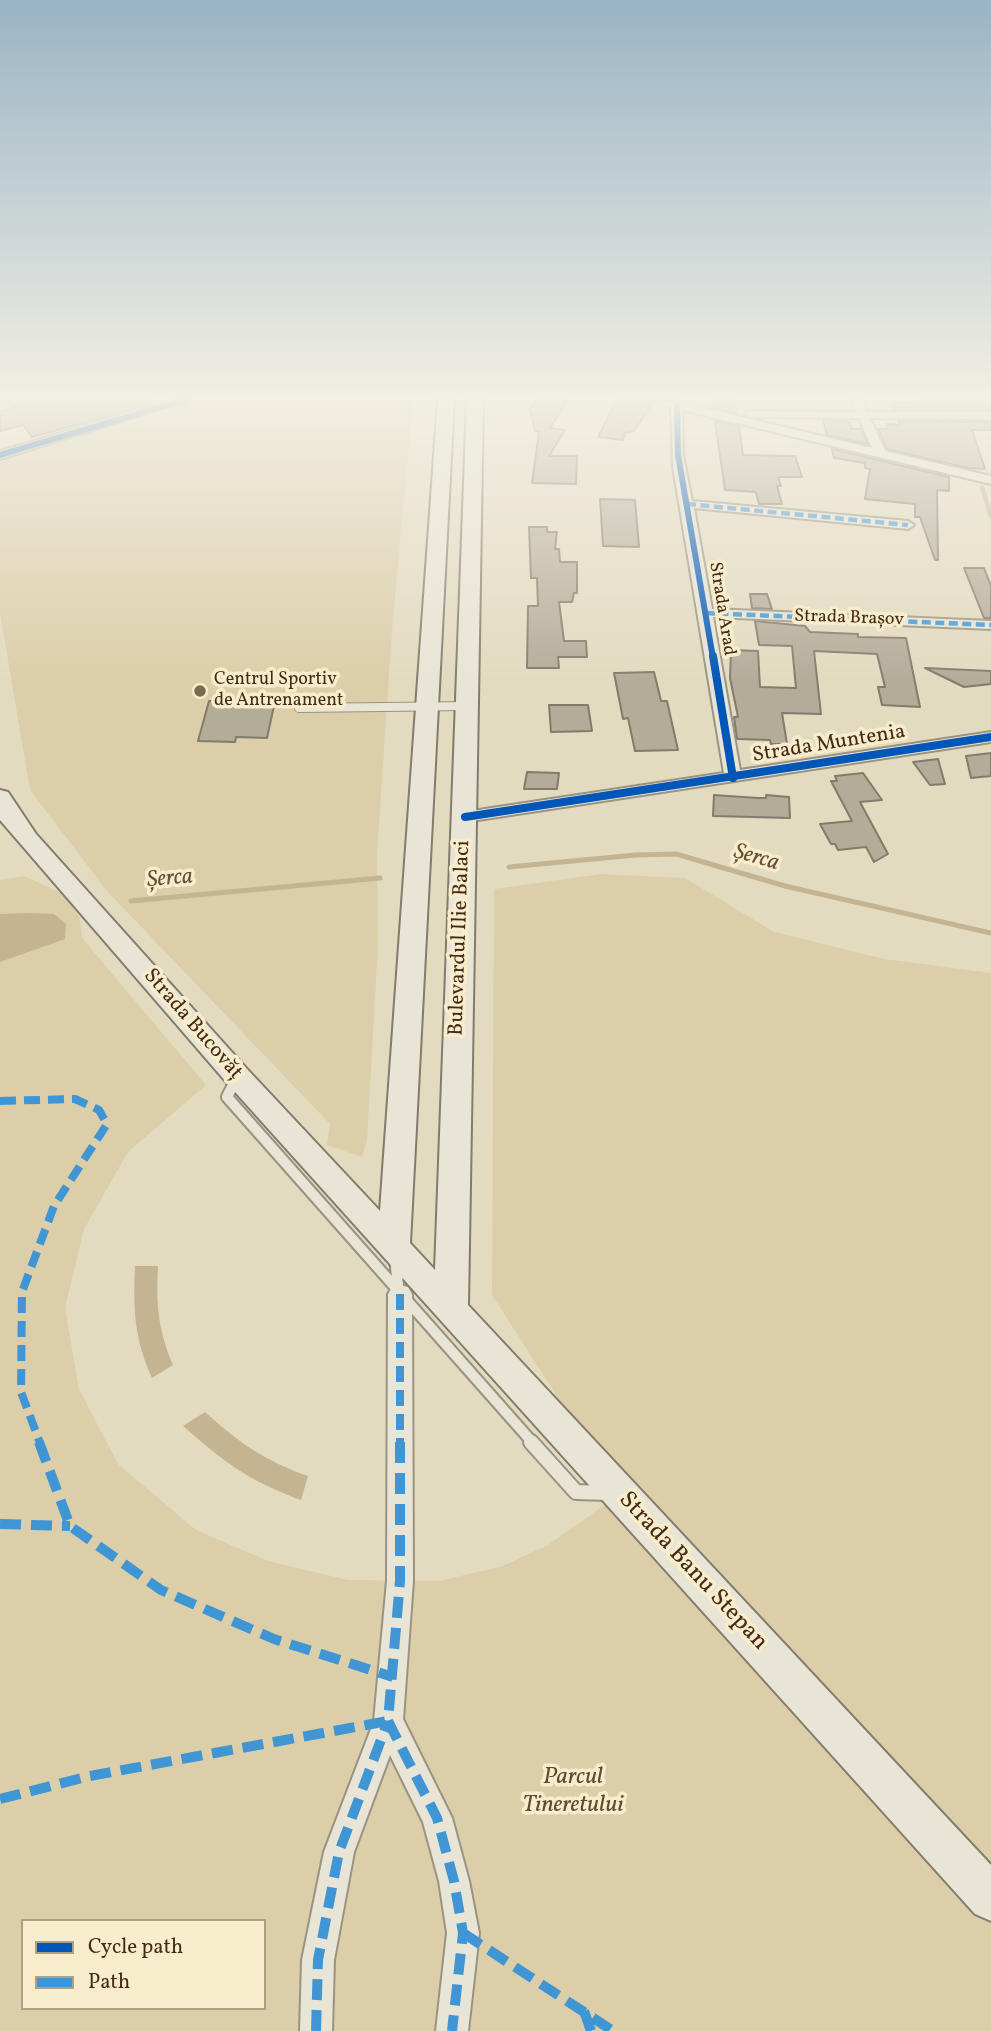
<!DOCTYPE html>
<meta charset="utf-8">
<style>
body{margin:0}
#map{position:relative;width:991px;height:2031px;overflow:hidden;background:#e3dbc0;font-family:Vollkorn,serif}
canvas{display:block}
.legend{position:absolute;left:21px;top:1919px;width:245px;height:91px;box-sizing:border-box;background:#f7edcc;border:2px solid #af9f84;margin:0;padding:9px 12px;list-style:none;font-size:21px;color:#442b17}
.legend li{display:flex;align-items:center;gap:14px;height:35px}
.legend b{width:35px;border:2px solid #af9f84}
</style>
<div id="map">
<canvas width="991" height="2031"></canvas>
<ul class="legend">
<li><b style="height:9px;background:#0057b8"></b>Cycle path</li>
<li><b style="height:9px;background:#4096d4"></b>Path</li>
</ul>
</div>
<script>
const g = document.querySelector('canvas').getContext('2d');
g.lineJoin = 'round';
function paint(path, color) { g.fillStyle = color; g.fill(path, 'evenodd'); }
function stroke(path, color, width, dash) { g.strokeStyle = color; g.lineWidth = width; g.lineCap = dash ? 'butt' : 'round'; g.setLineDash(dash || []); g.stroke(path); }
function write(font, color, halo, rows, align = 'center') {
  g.font = font + ' Vollkorn,serif'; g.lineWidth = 7; g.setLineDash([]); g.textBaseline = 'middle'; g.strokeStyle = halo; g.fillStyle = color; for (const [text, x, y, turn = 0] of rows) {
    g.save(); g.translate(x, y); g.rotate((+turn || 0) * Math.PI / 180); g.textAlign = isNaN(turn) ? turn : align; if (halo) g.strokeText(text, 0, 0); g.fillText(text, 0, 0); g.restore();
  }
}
paint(new Path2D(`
 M186,400H413L392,630L377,855L378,944L367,1140L362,1157L327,1145L330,1124L107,891L30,790L0,613V456Z
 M601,874L685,878L774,932L884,959L991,973V2031H0V880L24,876L65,895L80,919L82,938L206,1085L128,1152L84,1229L65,1308L79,1389L118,1464L196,1530L268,1561L348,1580L439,1581L503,1566L548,1545L620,1494L492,1295L494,889ZM23,1921H264V2008H23Z`), '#dbcea9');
paint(new Path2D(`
 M30,913L54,914L66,924L65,939L0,962V914Z
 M135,1266H158C156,1304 158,1330 173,1365L152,1378C134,1338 133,1309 135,1266Z
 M205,1412C238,1442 265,1461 308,1476L301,1500C249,1481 224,1462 183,1426Z`), '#c4b491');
stroke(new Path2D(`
 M982,487L991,516`), '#c4b491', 4.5);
stroke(new Path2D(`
 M509,867L636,855L676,854L785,886L991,933
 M131,901L380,878`), '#c4b491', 5);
const building = new Path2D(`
 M6,400H147L148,405L32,437L23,425L0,431V411L15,408Z
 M536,400H568L550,428L565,430L549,456H577L576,484L532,483L539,432L535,431L530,409Z
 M617,400H649L653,403L634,431L625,433L623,440L598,437Z
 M714,400H735L737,413L714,408Z
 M919,400H991V410H894L892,402H920Z
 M823,420L848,421L852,429H861L868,444L827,435Z
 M715,421L739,426L743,455L795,456L802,477H778L781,486H777L782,504H759L756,492L725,490Z
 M898,421L991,422V430H972L985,469L968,468L887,449L878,429H888L886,424L900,425Z
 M832,449L949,477V491L937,490L938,560H935L920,517H915V504L865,499L870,469L865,468V463L834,458Z
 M600,499L635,500L639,547L603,546Z
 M529,527H547V532H557L555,549H559L560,562H577V593H574L572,602H559L564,641H586L587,657H558L559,668H527L528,606H538L537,578H531Z
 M964,568H984L991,586V618H984Z
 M750,594H767L772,609L752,608Z
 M755,621L805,626L810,632L858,634V637L906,638L920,707L882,705L878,687H885L877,654L814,651L821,714L782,713L787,744H771L770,740L737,739L734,717H738L730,678L731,650L758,651L760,687L796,688L792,646L759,645Z
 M925,668L991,671V684L964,687Z
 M654,672L661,701H667L678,750L635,751L628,718L623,719L614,673Z
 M209,701H275L267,738L236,737L235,742L198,741Z
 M549,705H588L592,731L551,732Z
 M991,753V776L971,778L966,756Z
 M938,759L945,784L930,785L913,762Z
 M527,772L559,773L557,789H524Z
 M863,773L882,800L860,802L888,854L874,862L866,847L838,850L835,844H831L820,824L852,821L831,781H837L835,776Z
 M714,795L758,798H766V795L789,797L790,818L713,816Z`);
paint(building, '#b3ac99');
stroke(building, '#837b6b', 2);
const laneFar2 = new Path2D(`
 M299,708L467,706`);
const laneFar1 = new Path2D(`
 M237,1077L227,1097L533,1443
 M395,1259L399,1293`);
const lane = new Path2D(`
 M531,1442L576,1492L606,1493`);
const street = new Path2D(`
 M172,400H189L0,459V451Z
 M651,400H670L872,448L859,418L751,417L745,414L751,411L856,412L851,400H862L867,412L991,413V419L870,418L885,451L991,476V484L682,410L683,455L692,501L908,521L914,525L908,529L694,508L712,609L991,621V629L713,617L740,770L991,732V742L465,822L459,821L457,817L459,813L465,812L724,773L673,467L671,407Z
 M400,1285L408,1287L412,1294L413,1581L403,1719L452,1818L469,1881L479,1933L468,2031H436L447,1933L439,1881L423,1822L390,1755L354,1852L334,1960L332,2031H300L302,1960L324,1852L374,1721L387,1581L388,1294L392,1287Z`);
const secondary = new Path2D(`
 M438,400H454L410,1243L435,1270L467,400H483L468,1305L991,1865V1921L975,1914L227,1083L0,820V790L8,792L36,834L247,1069L380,1211Z`);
stroke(laneFar2, '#9b9381', 10);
stroke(laneFar1, '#9b9381', 14);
stroke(lane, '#9b9381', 18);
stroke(street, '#9b9381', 4);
stroke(secondary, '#837b6b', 4);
stroke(laneFar2, '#e8e4d6', 8);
stroke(laneFar1, '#e8e4d6', 10);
stroke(lane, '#e8e4d6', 14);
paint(street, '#e8e4d6');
paint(secondary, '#e8e4d6');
stroke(new Path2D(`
 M687,504L908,525
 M706,613L991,625`), '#4096d4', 4.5, [9, 4.5]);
stroke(new Path2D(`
 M0,1101L75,1099L99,1110L107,1124L54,1206L22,1292L21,1392L40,1443
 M400,1294V1443`), '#4096d4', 8, [16, 8]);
stroke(new Path2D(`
 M39,1442L70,1526L161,1590L274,1639L393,1677
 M400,1442V1581L388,1721L437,1818L454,1881L463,1933L452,2031
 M0,1524L70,1526
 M0,1799L90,1776L388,1721
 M463,1933L613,2031
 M584,2011L591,2031
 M316,2031L318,1960L339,1852L388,1721`), '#4096d4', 10, [21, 10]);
stroke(new Path2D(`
 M677,405L678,455L713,658
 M0,455L184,400`), '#0057b8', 6);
stroke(new Path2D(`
 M713,656L733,778
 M465,817L991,737`), '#0057b8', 8);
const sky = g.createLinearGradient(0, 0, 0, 684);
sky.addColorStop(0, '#99b4c5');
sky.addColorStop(0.58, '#f2efe3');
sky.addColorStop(1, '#f2efe300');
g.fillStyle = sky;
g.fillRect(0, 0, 991, 684);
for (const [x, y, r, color] of [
 [200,691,7,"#7c6952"]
]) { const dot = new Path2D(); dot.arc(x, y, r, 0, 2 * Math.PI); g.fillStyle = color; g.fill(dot); stroke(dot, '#f7edcc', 2.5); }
write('18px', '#442b17', '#f7edcc', [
 ["Strada Arad",721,609,81],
 ["Strada Brașov",849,619,2]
]);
write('18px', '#442b17', '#f7edcc', [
 ["Centrul Sportiv",214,681],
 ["de Antrenament",214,702]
], 'left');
write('21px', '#442b17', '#f7edcc', [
 ["Strada Muntenia",829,745,-9],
 ["Bulevardul Ilie Balaci",461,938,-88],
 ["Strada Bucovăț",192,1025,49]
]);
write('italic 23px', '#664f36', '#f7edcc', [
 ["Șerca",756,859,16],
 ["Șerca",170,880,-5]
]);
write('24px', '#442b17', '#f7edcc', [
 ["Strada Banu Stepan",692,1572,47]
]);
write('italic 24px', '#614a31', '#f7edcc', [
 ["Parcul",573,1779],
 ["Tineretului",573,1807]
]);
</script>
